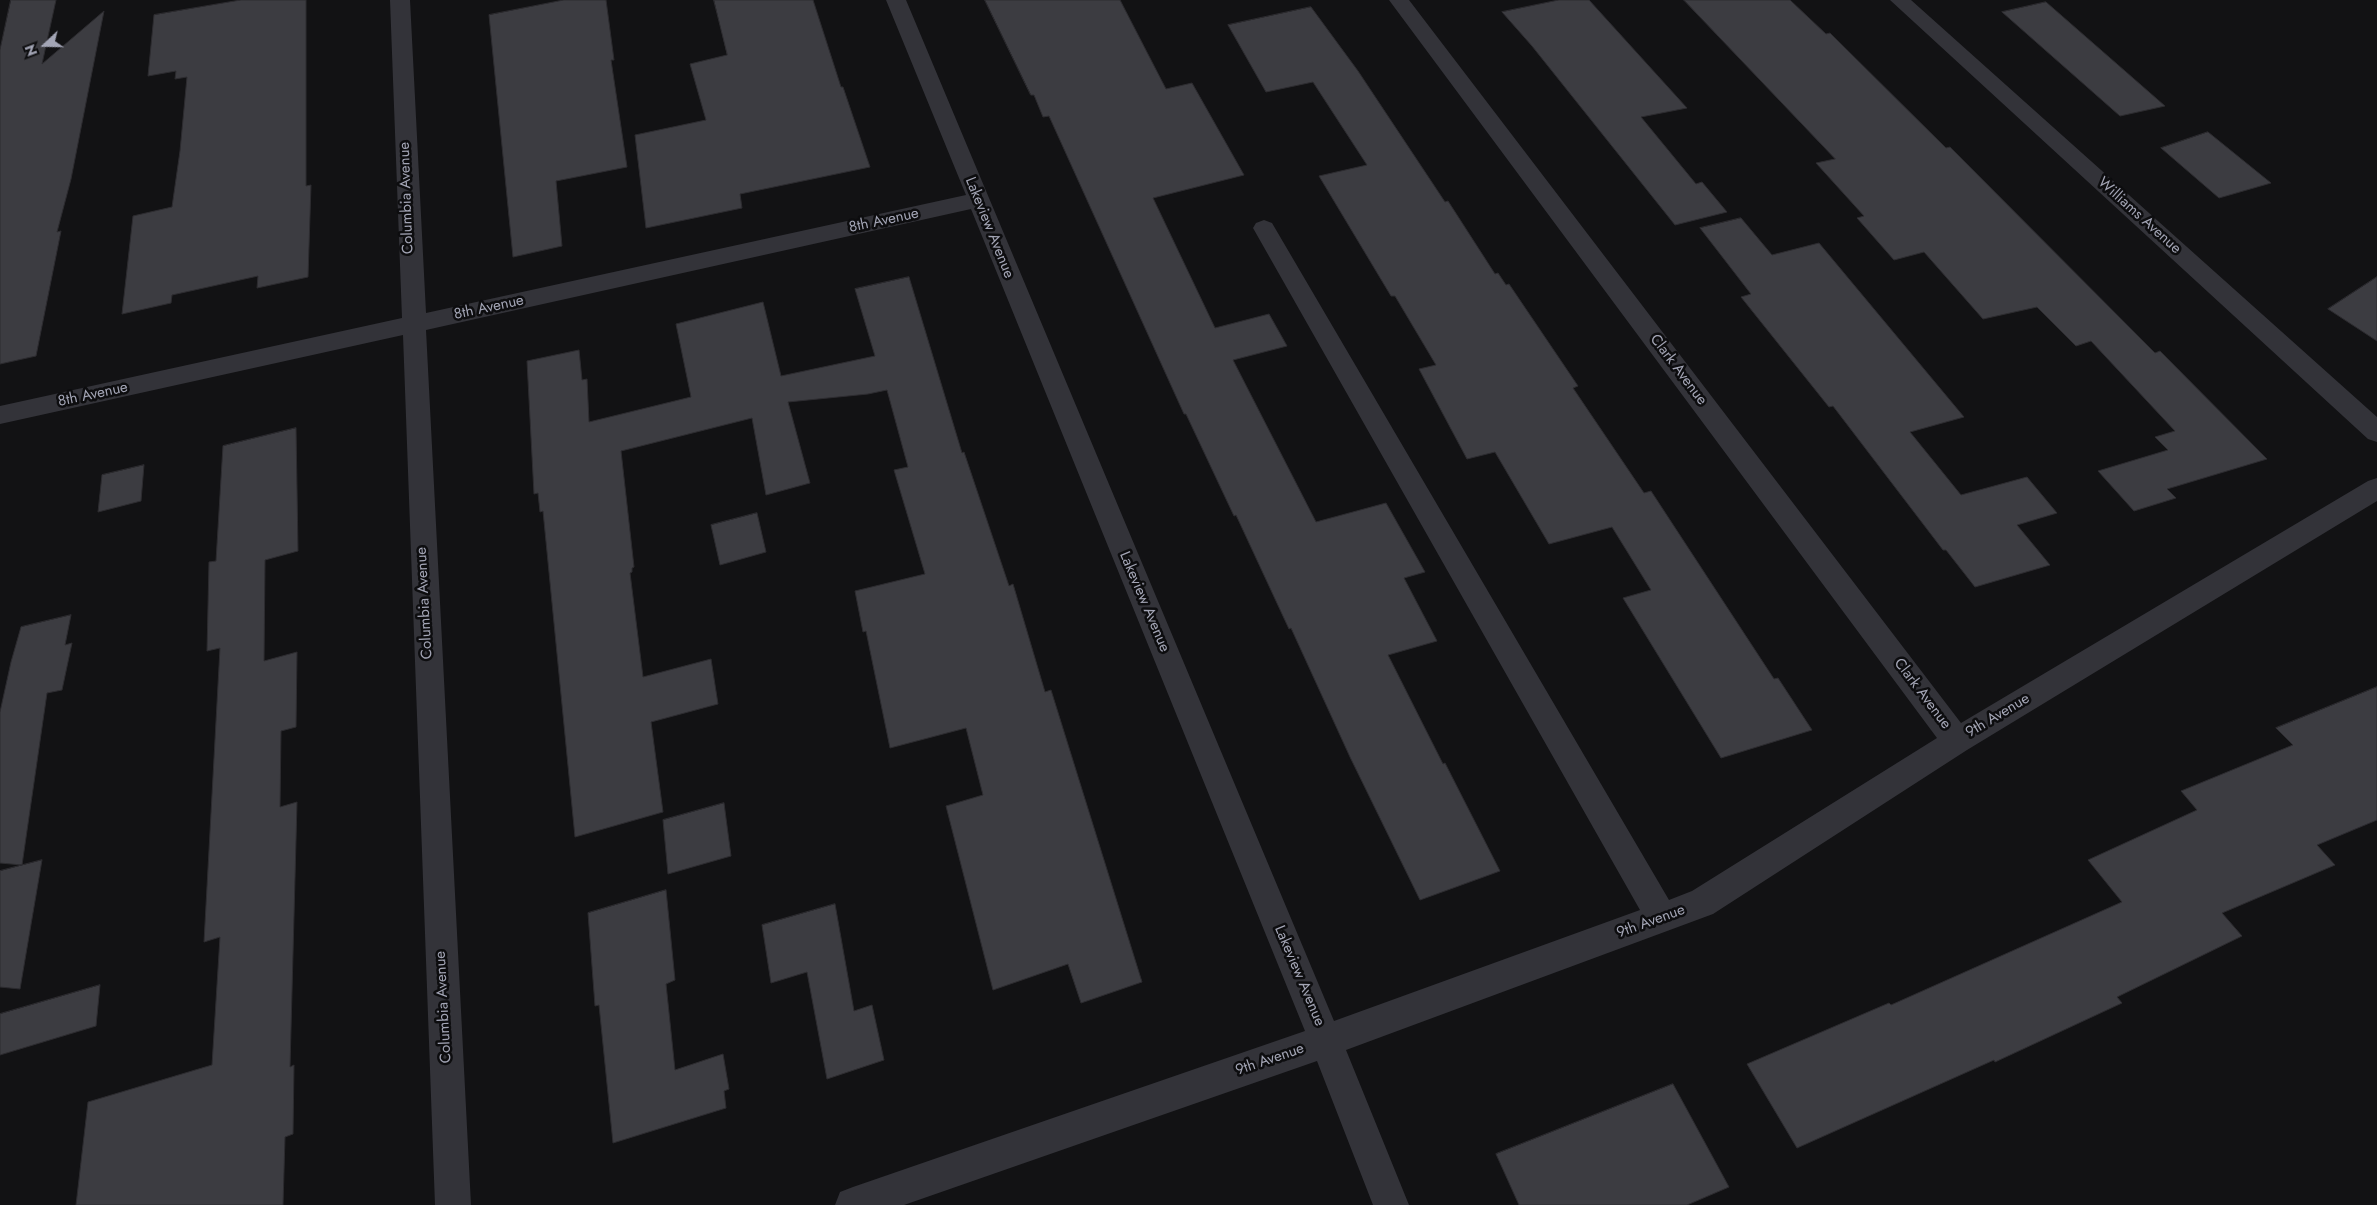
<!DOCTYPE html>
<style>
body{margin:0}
#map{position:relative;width:2377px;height:1205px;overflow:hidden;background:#121214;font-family:Jost,sans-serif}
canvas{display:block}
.north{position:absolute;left:20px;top:20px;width:50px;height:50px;-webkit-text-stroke:4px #0d0d0f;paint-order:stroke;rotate:249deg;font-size:14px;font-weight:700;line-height:20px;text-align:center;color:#a3a5b5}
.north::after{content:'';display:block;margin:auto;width:18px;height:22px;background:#a3a5b5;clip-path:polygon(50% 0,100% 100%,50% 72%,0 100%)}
</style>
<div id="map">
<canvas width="2377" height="1205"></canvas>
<div class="north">N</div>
</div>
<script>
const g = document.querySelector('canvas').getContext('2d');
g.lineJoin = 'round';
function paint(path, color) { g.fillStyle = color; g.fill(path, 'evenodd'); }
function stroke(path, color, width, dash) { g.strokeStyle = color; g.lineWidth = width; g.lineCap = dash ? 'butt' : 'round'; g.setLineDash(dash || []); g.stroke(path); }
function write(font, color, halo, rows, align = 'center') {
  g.font = font + ' Jost,sans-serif'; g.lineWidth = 5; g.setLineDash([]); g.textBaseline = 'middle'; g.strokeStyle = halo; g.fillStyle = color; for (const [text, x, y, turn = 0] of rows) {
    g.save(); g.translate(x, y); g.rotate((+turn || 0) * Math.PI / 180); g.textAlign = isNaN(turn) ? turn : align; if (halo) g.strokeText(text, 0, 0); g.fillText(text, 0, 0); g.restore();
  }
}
const building = new Path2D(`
 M11,0H56L42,64L104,11L71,179L57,232L61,231L36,356L0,364V50Z
 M241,0H306V186L311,185L308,277L257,288L258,276L172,295L171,303L122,314L133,216L172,207L180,151L187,77L175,79L176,71L148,76L154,15Z
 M564,0H606L614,60H611L627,167L556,181L562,246L513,257L489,15Z
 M714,0H813L841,87H843L870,167L740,194L742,208L646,228L635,135L706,120L690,64L727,55Z
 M985,0H1120L1166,89L1192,83L1244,175L1153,198L1215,328L1269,314L1287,346L1233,360L1316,522L1386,503L1425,572L1404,578L1437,641L1388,655L1443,764L1445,763L1500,871L1420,900L1350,757L1291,628L1289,629L1236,515L1234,516L1186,414H1184L1049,116L1043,117L1034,95H1031Z
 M1559,0H1589L1687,108L1641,117L1696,184L1702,182L1727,212L1675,225L1532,46L1502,12Z
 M1684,0H1790L1826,34L1830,33L1946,148L1950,147L2155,353L2160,351L2267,459L2167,489L2176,498L2134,511L2098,471L2168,450L2155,437L2175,431L2091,341L2076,346L2037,307L1983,319L1924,252L1894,260L1857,218L1864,216L1816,163L1835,159Z
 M2046,2L2165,106L2120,116L2002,12Z
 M1311,7L1358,71L1445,202L1448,201L1495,274L1498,273L1506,285L1509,284L1578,386L1573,388L1644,493L1651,491L1774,679L1778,678L1812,730L1721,758L1623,598L1651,590L1612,527L1549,544L1495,452L1467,459L1419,369L1436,365L1395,296H1391L1319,176L1367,165L1313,82L1266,92L1228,25Z
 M2208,132L2271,183L2219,198L2161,148Z
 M1741,218L1772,255L1819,243L1964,417L1910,432L1961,495L2027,477L2057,513L2017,525L2050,565L1975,587L1946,550H1943L1833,406L1829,407L1741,297L1751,294L1700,228Z
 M909,277L962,453L964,452L1009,586L1013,584L1045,692L1051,690L1142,982L1081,1003L1068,964L993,990L946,806L983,795L966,728L890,748L866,631L863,632L855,591L925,574L894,470L908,467L887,390L868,394L788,402L810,483L766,495L752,418L621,451L634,567L632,568V572L630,573L643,677L711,659L718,704L651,722L663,812L575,837L543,511L540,512L538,493L534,494L527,361L579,350L582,380L587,379L589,422L691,397L676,324L763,302L781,376L875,356L855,289Z
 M2377,277V341L2328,309Z
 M296,428L298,551L265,560L264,661L297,652L296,727L281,731L280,807L297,802L290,1067L294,1065L293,1134L285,1137L283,1205H76L88,1102L212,1065L220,937L204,942L220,648L207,651L209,562L216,561L223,446Z
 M144,465L141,501L98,512L102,475Z
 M757,513L766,552L720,565L711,525Z
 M71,615L65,645L72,643L62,690L47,693L22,865L0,863V712L11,662L21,627Z
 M2377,687V820L2317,845L2335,865L2222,913L2242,936L2117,997L2122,1003L1995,1062L1994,1060L1797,1148L1747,1064L1889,1003L1891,1005L2122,902L2088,860L2197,810L2181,791L2293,745L2276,728Z
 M724,803L731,856L668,874L663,820Z
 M42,860L20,989L0,987V871Z
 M666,890L675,980L666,984L675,1070L723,1054L729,1089L724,1091L726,1108L613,1143L599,1005L595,1006L588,913Z
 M835,904L854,1011L872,1005L884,1060L827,1079L807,972L771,983L762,925Z
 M100,985L96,1026L0,1055V1014Z
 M1673,1084L1729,1187L1687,1205H1519L1496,1154Z`);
paint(building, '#3c3c41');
stroke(building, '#2d2c30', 1);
paint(new Path2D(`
 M390,0H410L426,313L966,195L886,0H906L1334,1021L1640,910L1253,228L1256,223L1264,220L1272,223L1669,900L1692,891L1937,738L1389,0H1409L1961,723L2368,481L2377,478V501L1967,750L1713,914L1346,1050L1409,1205H1373L1317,1061L904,1205H835L840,1192L853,1187L1305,1031L971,209L426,330L471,1205H435L403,335L0,424V406L402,318Z
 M1890,0H1911L2377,417V442L2368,439Z`), '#333339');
write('15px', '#a3a5b5', '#0d0d0f', [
 ["Columbia Avenue",407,198,-92],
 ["Williams Avenue",2139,216,42],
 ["8th Avenue",884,221,-12],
 ["Lakeview Avenue",989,228,68],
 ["8th Avenue",489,308,-12],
 ["Clark Avenue",1678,370,53],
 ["8th Avenue",93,395,-12],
 ["Lakeview Avenue",1144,602,67],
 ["Columbia Avenue",425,603,-93],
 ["Clark Avenue",1922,694,53],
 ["9th Avenue",1998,716,-31],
 ["9th Avenue",1651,922,-20],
 ["Lakeview Avenue",1299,976,67],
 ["Columbia Avenue",444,1007,-93],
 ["9th Avenue",1270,1060,-19]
]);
</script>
